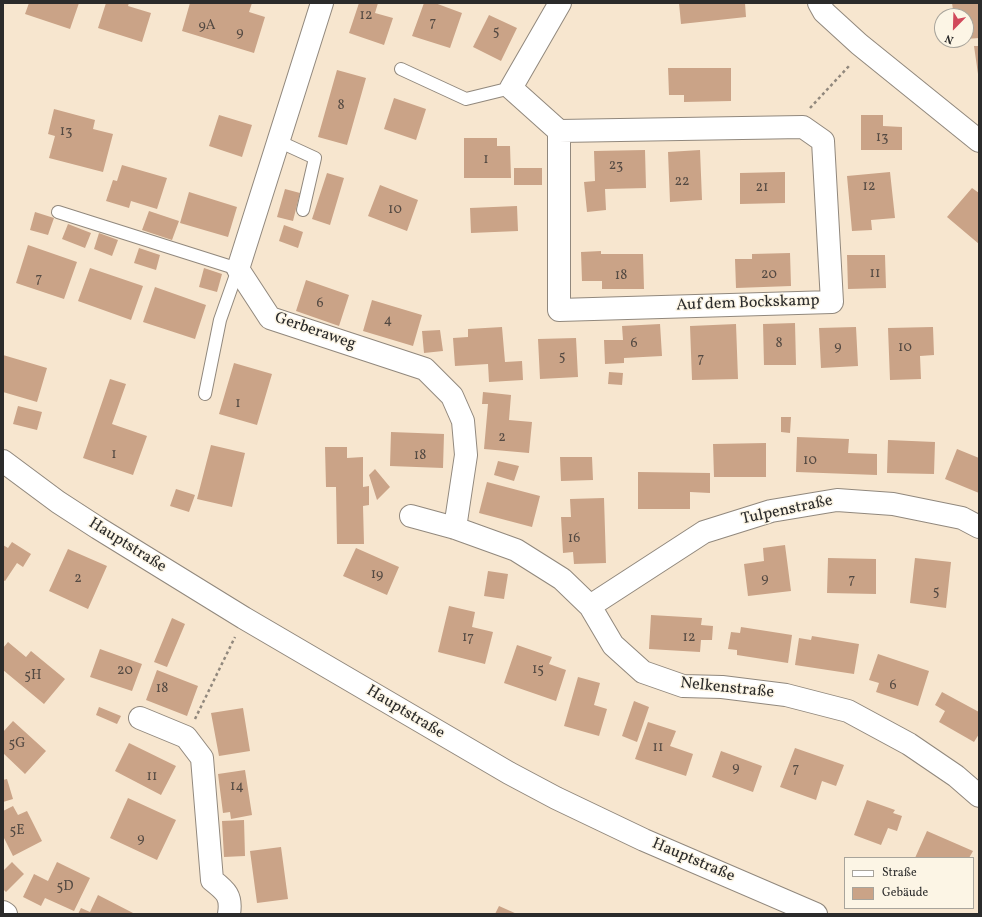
<!DOCTYPE html>
<meta charset="utf-8">
<style>
body{margin:0}
#map{position:relative;width:982px;height:917px;overflow:hidden;background:#f7e6cf;font-family:Vollkorn,serif}
canvas{display:block}
.frame{position:absolute;inset:0;border:4px solid #2b2b2b;pointer-events:none}
.legend{position:absolute;left:844px;top:857px;width:130px;height:52px;box-sizing:border-box;background:#fcf5e5;border:1px solid #a8a49b;margin:0;padding:5px 7px;list-style:none;font-size:12px;color:#2b2b2b}
.legend li{display:flex;align-items:center;gap:8px;height:20px}
.legend b{width:20px;border:1px solid #a8a49b}
.north{position:absolute;left:934px;top:8px;width:40px;height:40px;box-sizing:border-box;background:#fcf5e5;border:1px solid #a8a49b;border-radius:50%;rotate:203deg;font-size:11px;font-weight:700;line-height:16px;text-align:center;color:#2b2b2b}
.north::after{content:'';display:block;margin:auto;width:14px;height:18px;background:#d1495b;clip-path:polygon(50% 0,100% 100%,50% 72%,0 100%)}
</style>
<div id="map">
<canvas width="982" height="917"></canvas>
<div class="frame"></div>
<ul class="legend">
<li><b style="height:5px;background:#fff"></b>Straße</li>
<li><b style="height:11px;background:#caa387"></b>Gebäude</li>
</ul>
<div class="north">N</div>
</div>
<script>
const g = document.querySelector('canvas').getContext('2d');
g.lineJoin = 'round';
function paint(path, color) { g.fillStyle = color; g.fill(path, 'evenodd'); }
function stroke(path, color, width, dash) { g.strokeStyle = color; g.lineWidth = width; g.lineCap = dash ? 'butt' : 'round'; g.setLineDash(dash || []); g.stroke(path); }
function write(font, color, halo, rows, align = 'center') {
  g.font = font + ' Vollkorn,serif'; g.lineWidth = 3; g.setLineDash([]); g.textBaseline = 'middle'; g.strokeStyle = halo; g.fillStyle = color; for (const [text, x, y, turn = 0] of rows) {
    g.save(); g.translate(x, y); g.rotate((+turn || 0) * Math.PI / 180); g.textAlign = isNaN(turn) ? turn : align; if (halo) g.strokeText(text, 0, 0); g.fillText(text, 0, 0); g.restore();
  }
}
paint(new Path2D(`
 M29,3H79L70,29L25,14Z
 M106,3H129L128,6L151,13L142,42L98,28Z
 M190,3H252L249,12L265,17L254,53L182,31Z
 M359,3H378L375,13L393,18L384,45L349,33Z
 M424,3H435L462,13L450,48L412,36Z
 M679,3H745L746,17L681,24Z
 M952,3H979V38L966,39V16H954Z
 M489,15L517,28L501,61L473,47Z
 M974,46H979V74H978Z
 M668,68H731V101L684,102V95H669Z
 M337,70L366,78L347,145L318,137Z
 M394,98L426,109L416,140L384,129Z
 M54,109L95,120L93,129L113,134L103,172L49,158L55,136L48,134Z
 M219,115L252,125L242,157L209,146Z
 M861,115H883V126L902,127V150H861Z
 M464,138H497V146H510L511,178H464Z
 M645,150L646,188L605,189L606,210L587,212L584,182L595,181L594,151Z
 M700,150L702,200L670,202L668,152Z
 M122,165L167,178L157,209L131,201L129,208L106,201L113,180L117,181Z
 M514,168H542V185H514Z
 M785,172V203L740,204V173Z
 M890,172L895,218L871,220L872,230L852,231L847,176Z
 M327,173L344,178L330,225L312,219Z
 M380,185L418,200L407,231L368,216Z
 M972,188L979,193V244L947,217Z
 M285,189L300,193L293,221L277,217Z
 M189,192L237,207L228,237L180,223Z
 M517,206L518,231L471,233L470,208Z
 M149,211L179,221L172,240L142,230Z
 M35,212L54,218L48,235L30,230Z
 M68,224L91,233L85,248L62,239Z
 M284,225L303,232L298,248L279,241Z
 M99,233L118,240L112,256L94,249Z
 M28,245L77,262L64,299L16,283Z
 M139,248L160,255L156,270L134,263Z
 M601,251V254H643L644,289H602V281H582L581,252Z
 M790,253L791,286L736,288L735,259H752V254Z
 M847,255H885L886,288L848,289Z
 M90,268L143,286L131,320L78,301Z
 M204,268L222,274L217,292L199,287Z
 M306,280L349,295L339,326L296,311Z
 M155,287L206,305L195,339L143,322Z
 M372,300L422,315L413,346L363,331Z
 M795,323L796,365H764L763,324Z
 M660,324L662,356L624,358V363L605,364L604,340H623L622,326Z
 M736,324L738,379L692,380L690,326Z
 M502,327L505,362L522,361L523,380L489,382L488,364L455,366L453,338L468,337V329Z
 M856,327L858,366L821,368L819,328Z
 M933,327L934,355L920,356L921,379L890,380L888,328Z
 M440,330L443,351L424,353L422,331Z
 M576,338L578,377L540,379L538,339Z
 M3,355L47,368L37,402L3,392Z
 M234,363L272,374L257,425L219,414Z
 M609,372L623,373L622,385L608,384Z
 M110,379L126,384L112,424L147,436L133,475L83,458Z
 M483,392L511,395L509,420L532,422L529,453L484,449L488,404H482Z
 M18,406L42,412L37,430L13,424Z
 M781,417H791L790,433L781,432Z
 M391,432L444,434L443,468L390,466Z
 M797,437L849,439L848,453L877,454V475L796,472Z
 M888,440L935,442L934,474L887,473Z
 M766,443V477H714L713,444Z
 M211,445L245,453L232,507L197,499Z
 M325,447H347V458L363,457V487L369,486V505L363,506L364,544H337L336,487H326Z
 M957,449L979,458V493L945,479Z
 M560,457H592L593,480L561,481Z
 M498,461L519,466L514,481L494,475Z
 M375,469L390,487L377,500L369,475Z
 M638,472L710,473V493L690,492V509H638Z
 M487,482L540,496L532,527L479,513Z
 M176,489L195,495L189,512L170,506Z
 M604,498L606,563L574,564L573,552L563,553L561,517H571L570,499Z
 M12,542L31,554L23,567L17,563L5,581L3,580V545L8,548Z
 M785,545L791,591L748,596L744,564L764,561L763,548Z
 M356,548L399,567L387,595L343,576Z
 M68,549L107,566L88,609L49,591Z
 M828,558L876,559V594L827,593Z
 M915,558L951,562L946,608L910,603Z
 M488,571L508,574L504,599L484,596Z
 M449,606L475,612L472,627L493,632L485,664L438,652Z
 M651,615L702,618L701,625L713,626L712,640H701L700,652L649,649Z
 M172,618L185,624L167,667L154,662Z
 M741,627L792,635L788,663L737,655V650L728,649L731,632L740,633Z
 M812,636L859,644L854,674L795,665L799,638L811,640Z
 M8,642L26,657L31,651L65,679L44,704L3,670V648Z
 M517,645L552,657L549,664L566,670L556,701L504,683Z
 M100,649L142,664L132,691L90,677Z
 M878,654L929,671L918,706L876,692L879,683L869,680Z
 M157,670L198,686L187,716L146,700Z
 M578,677L600,683L594,705L607,709L599,736L564,726Z
 M942,692L979,712V734L974,742L939,722L945,711L935,705Z
 M634,701L649,707L637,742L622,736Z
 M99,707L121,716L117,724L96,715Z
 M243,708L250,751L219,756L211,713Z
 M13,721L46,751L25,774L3,753V732Z
 M648,722L676,731L670,746L693,754L686,776L635,759Z
 M129,743L176,766L161,795L115,771Z
 M795,748L844,765L836,786L822,781L816,800L780,787Z
 M721,751L762,766L753,792L712,777Z
 M245,770L252,815L231,819L230,812L223,813L218,774Z
 M7,779L13,799L3,802V780Z
 M128,798L176,820L157,860L110,838Z
 M867,800L895,810L893,813L902,816L897,831L888,828L881,845L854,835Z
 M13,806L18,815L27,811L42,841L13,856L3,836V811Z
 M244,820L245,856L224,857L222,821Z
 M927,831L973,851L969,858H915Z
 M281,847L288,899L257,903L250,851Z
 M12,862L24,874L6,892L3,889V871Z
 M57,862L90,878L74,911L45,898L41,906L23,897L34,874L48,881Z
 M98,895L135,914H78L81,908L90,912Z
 M499,906L517,914H495Z`), '#caa387');
const service = new Path2D(`
 M401,69L466,99L511,88
 M278,141L315,158L303,210
 M58,212L238,269L220,320L205,394`);
const minor = new Path2D(`
 M322,3L238,269L270,318L425,369L452,396L463,421L466,455L455,528
 M559,131V310L832,302L823,141L803,127L559,131L511,88L560,3
 M411,516L455,528L516,550L562,579L590,606L613,645L643,672L683,686L722,687L786,695L848,711L909,744L956,776L979,796
 M590,606L704,532L771,511L837,500L893,504L962,518L979,527
 M140,718L186,737L202,758L212,880C226,891 232,896 229,914
 M3,912L6,914`);
const tertiary = new Path2D(`
 M819,3L824,12L859,44L979,141`);
const secondary = new Path2D(`
 M3,461L58,502L98,528L244,618L509,773L556,798L644,840L816,914`);
stroke(service, '#91887d', 14);
stroke(minor, '#91887d', 24);
stroke(tertiary, '#91887d', 24);
stroke(secondary, '#91887d', 24);
stroke(new Path2D(`
 M810,108L850,65
 M195,719L235,637`), '#91887d', 2.5, [3, 3]);
stroke(service, '#fff', 12);
stroke(minor, '#fff', 22);
stroke(tertiary, '#fff', 22);
stroke(secondary, '#fff', 22);
write('14px', '#534942', null, [
 ["12",366,16],
 ["7",433,23],
 ["9A",207,26],
 ["5",496,32],
 ["9",240,33],
 ["8",341,106],
 ["13",66,132],
 ["13",882,138],
 ["1",486,160],
 ["23",616,166],
 ["22",682,182],
 ["12",869,187],
 ["21",762,188],
 ["10",395,210],
 ["11",875,274],
 ["20",769,275],
 ["18",621,276],
 ["7",39,279],
 ["6",320,304],
 ["4",388,321],
 ["6",634,344],
 ["8",779,344],
 ["9",838,347],
 ["10",905,348],
 ["5",562,357],
 ["7",701,359],
 ["1",238,404],
 ["2",502,438],
 ["1",114,455],
 ["18",420,456],
 ["10",810,461],
 ["16",574,539],
 ["19",377,575],
 ["2",78,579],
 ["9",765,579],
 ["7",852,580],
 ["5",936,592],
 ["17",468,638],
 ["12",689,638],
 ["15",538,670],
 ["20",125,671],
 ["5H",33,676],
 ["6",893,686],
 ["18",162,689],
 ["5G",17,744],
 ["11",658,748],
 ["9",736,768],
 ["7",796,769],
 ["11",152,777],
 ["14",237,787],
 ["5E",17,831],
 ["9",141,839],
 ["5D",65,887]
]);
write('16px', '#2b2b2b', '#fcf5e5', [
 ["Auf dem Bockskamp",748,304,-2],
 ["Gerberaweg",315,332,19],
 ["Tulpenstraße",787,511,-12],
 ["Hauptstraße",127,546,32],
 ["Nelkenstraße",727,689,6],
 ["Hauptstraße",405,713,31],
 ["Hauptstraße",693,861,23]
]);
</script>
